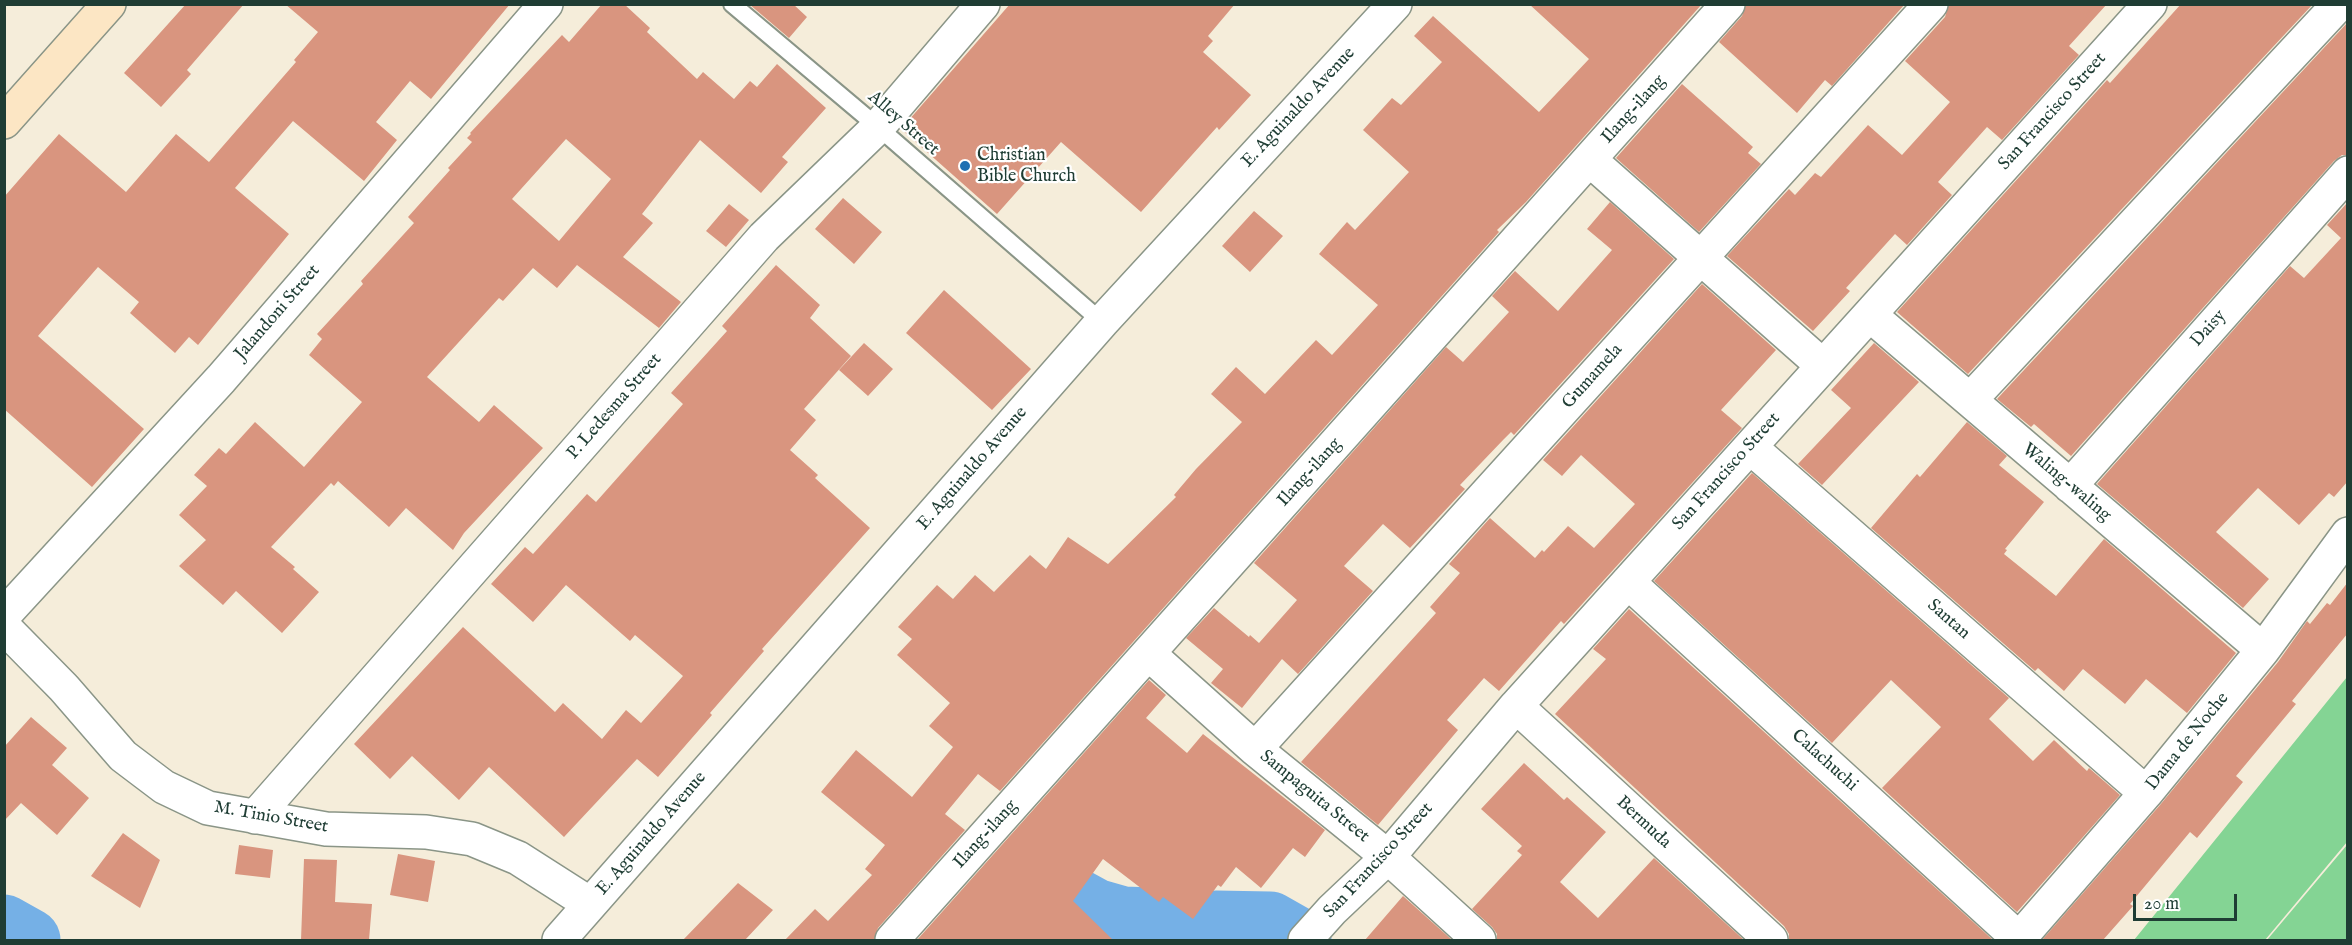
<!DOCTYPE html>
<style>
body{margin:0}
#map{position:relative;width:2352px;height:945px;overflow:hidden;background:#f5edda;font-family:"IM FELL English",serif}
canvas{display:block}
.frame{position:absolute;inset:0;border:6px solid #1f3d34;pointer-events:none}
.scale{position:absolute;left:2133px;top:894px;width:104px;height:27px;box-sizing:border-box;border:3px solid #1f3d34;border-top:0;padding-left:8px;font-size:18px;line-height:21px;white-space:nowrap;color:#1f3d34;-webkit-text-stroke:4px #fff;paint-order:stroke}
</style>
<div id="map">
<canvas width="2352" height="945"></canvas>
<div class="frame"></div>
<div class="scale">20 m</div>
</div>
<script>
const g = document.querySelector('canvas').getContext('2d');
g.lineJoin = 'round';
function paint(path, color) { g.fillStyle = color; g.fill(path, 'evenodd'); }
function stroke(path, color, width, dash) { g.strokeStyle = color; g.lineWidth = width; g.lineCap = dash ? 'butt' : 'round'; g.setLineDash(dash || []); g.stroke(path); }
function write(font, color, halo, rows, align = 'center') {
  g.font = font + ' "IM FELL English",serif'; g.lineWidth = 4.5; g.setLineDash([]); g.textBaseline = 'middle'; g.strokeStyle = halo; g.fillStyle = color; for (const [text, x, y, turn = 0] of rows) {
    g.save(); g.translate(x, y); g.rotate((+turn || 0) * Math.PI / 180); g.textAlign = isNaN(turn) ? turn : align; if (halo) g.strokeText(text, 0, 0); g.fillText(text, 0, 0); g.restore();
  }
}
paint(new Path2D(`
 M2347,677V842L2265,940H2134Z
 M2347,845V940H2267Z`), '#84d494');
stroke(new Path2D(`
 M4,926L29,940
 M991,940L1033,903L1058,895L1073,898L1095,910L1123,918L1154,919L1186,928L1216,922L1270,923L1300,940`), '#75b0e6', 63);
paint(new Path2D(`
 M186,4H244L187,70L191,74L161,107L124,73Z
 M285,4H510L431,99L410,81L376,122L397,140L364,181L293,121L235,188L289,234L198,345L189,337L175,353L130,313L139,302L98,267L38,336L144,429L92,487L4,409V197L59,134L126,192L176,134L209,162L296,62L294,60L318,32Z
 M602,4H624L650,28L647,32L697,79L703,72L734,99L750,81L757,87L777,64L826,108L782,157L788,162L761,193L700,140L642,214L653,223L623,257L681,302L659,328L577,265L557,288L533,268L503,301L499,298L427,377L479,422L494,405L543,448L464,533L453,550L406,508L389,527L338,481L334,486L331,483L271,547L295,567L293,569L319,592L282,633L236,591L223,605L179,566L206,540L179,515L207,486L194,475L219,448L226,454L255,422L304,467L362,402L309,355L322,339L317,334L363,284L361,281L414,223L408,217L450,170L448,168L472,142L467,138L471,134L470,133L562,35L569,42ZM566,139L611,179L559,241L512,199Z
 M749,4H793L807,17L789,38Z
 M1010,4H1235L1208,36L1213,41L1203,52L1251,95L1219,130L1217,127L1141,212L1061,142L997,214L901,129Z
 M1529,4H1702L1526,202L1497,230L1499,232L1000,791L978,774L945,814L965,830L878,928L874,940H785L815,909L828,921L872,875L865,869L885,845L821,792L856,750L912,797L953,747L929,726L950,703L897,655L912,639L898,627L937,585L953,599L975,575L994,592L1030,555L1046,569L1068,537L1108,564L1176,497L1174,495L1196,469L1242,422L1211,394L1236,367L1265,394L1316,340L1332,355L1378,305L1319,254L1347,222L1355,230L1409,172L1363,130L1392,98L1401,105L1442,62L1414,36L1433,16L1539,112L1589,59Z
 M1746,4H1905L1832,86L1825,80L1797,113L1719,42L1742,16Z
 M1949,4H2107L2069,46L2079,55L2002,140L1987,127L1938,182L1952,195L1907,245L1895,234L1846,288L1850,291L1813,331L1727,256L1789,189L1795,195L1815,173L1821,177L1868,125L1902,155L1950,102L1905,61L1945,17Z
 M2181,4H2313L1968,374L1897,312L2107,80L2110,83Z
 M2348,22V155H2342L2334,161L2071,456L2034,424L2031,427L1997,399Z
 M1682,84L1753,147L1748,153L1761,164L1699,232L1616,158Z
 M843,198L882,232L854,264L815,229Z
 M1610,202L1674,259L1514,435L1511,432L1504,439L1460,485L1465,489L1410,548L1383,524L1344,566L1373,591L1298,674L1282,659L1242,708L1211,683L1223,669L1186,638L1214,608L1249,637L1250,635L1259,643L1297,600L1254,563L1446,347L1463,362L1509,312L1492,296L1515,271L1558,311L1612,250L1587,229Z
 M2348,202V481L2334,497L2329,493L2299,525L2258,488L2216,532L2269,579L2243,608L2097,484L2290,266L2304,278L2341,238L2327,225Z
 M729,204L749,220L726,247L706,231Z
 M1254,211L1283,236L1250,272L1222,246Z
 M776,265L820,305L810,318L851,356L804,409L816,420L790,450L818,475L815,478L870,528L762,649L764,651L710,713L712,715L658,777L637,759L564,837L489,767L459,800L412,756L390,779L354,744L463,627L555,712L563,703L602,739L626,710L641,723L683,676L635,635L630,641L566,585L533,622L491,584L525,547L533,554L587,494L596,502L683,404L671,393L727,331L722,326Z
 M1702,284L1776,350L1721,410L1742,428L1564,624L1561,621L1499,691L1484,678L1447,720L1458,730L1378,825L1301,762L1436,613L1430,607L1460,573L1449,564L1490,518L1535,558L1542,550L1544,552L1568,526L1594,548L1635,504L1581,455L1562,476L1543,460Z
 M944,290L1031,369L992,410L906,333Z
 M864,343L893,369L868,396L839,370Z
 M1874,343L1919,382L1822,485L1798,464L1851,408L1831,390Z
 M1967,422L2007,456L1999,465L2044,502L2005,549L2007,550L2004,554L2056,596L2104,539L2236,653L2187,713L2146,679L2125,704L2083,669L2064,691L2038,668L2035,671L1871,528L1917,474L1920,477Z
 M1752,473L2009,698L1989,719L2033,761L2054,740L2087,771L2089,768L2120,795L2017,912L1882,788L1941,727L1891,680L1832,743L1654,581Z
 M2348,582V633L2292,701L2296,704L2236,776L2243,782L2197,838L2190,832L2130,904L2133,906L2103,940H2042L2160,805L2278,662L2307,621L2310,624L2327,603L2330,605Z
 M1629,609L1993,940H1789V934L1784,926L1555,714L1606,659L1593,649Z
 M1149,680L1166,695L1146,718L1187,753L1203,734L1325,830L1305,857L1293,848L1261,888L1236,867L1221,887L1218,885L1193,919L1163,897L1159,902L1103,859L1073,901L1113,940H917Z
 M31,717L67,748L52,765L89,798L57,835L21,803L4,821V747Z
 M1524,763L1564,800L1567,797L1606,832L1560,882L1598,918L1654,858L1744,940H1497V934L1492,927L1472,909L1522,855L1517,851L1522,846L1481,809Z
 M123,833L160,860L140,908L91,876Z
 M239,845L273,850L270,878L235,874Z
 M398,854L435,861L428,902L390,895Z
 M304,859L337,860L335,902L372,904L369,940H301Z
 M738,883L773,910L745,940H683Z
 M1403,896L1452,940H1365Z`), '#d9957f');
const lane = new Path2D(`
 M732,4L878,127L1102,322`);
const street = new Path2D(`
 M1590,160L1823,366
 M1870,315L2263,650
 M1970,400L2339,4
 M1750,447L2146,793
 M2070,486L2348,173
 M1628,582L2019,939
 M4,615L221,379L546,4
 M4,627L64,688L123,756L164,787L208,808L326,829L426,832L472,839L518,858L590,904
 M1149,654L1255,749L1388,857L1479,940
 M1516,706L1771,940
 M1255,749L1931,4
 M255,817L764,237L878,127L983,4
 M559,940L1102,322L1395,4
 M892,940L1728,4
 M1305,940L1332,910L1388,857L1516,706L2150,4
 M2018,940L2146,793L2263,650L2348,534`);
const secondary = new Path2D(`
 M4,122L109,4`);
stroke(lane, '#8a9587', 20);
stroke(street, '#8a9587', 36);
stroke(secondary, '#8a9587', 36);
stroke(lane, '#fff', 16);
stroke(street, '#fff', 33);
stroke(secondary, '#fce6c4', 33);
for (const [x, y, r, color] of [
 [965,166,6,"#1f6fb2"]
]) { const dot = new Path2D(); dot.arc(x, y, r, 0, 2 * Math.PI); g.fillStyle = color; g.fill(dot); stroke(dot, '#fff', 2); }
write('18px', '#1f3d34', '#fff', [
 ["E. Aguinaldo Avenue",1299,108,-47],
 ["Ilang-ilang",1634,110,-48],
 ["San Francisco Street",2053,112,-48],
 ["Alley Street",903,124,41],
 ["Jalandoni Street",278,313,-49],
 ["Daisy",2209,329,-48],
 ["Gumamela",1593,377,-48],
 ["P. Ledesma Street",615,407,-49],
 ["E. Aguinaldo Avenue",973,469,-49],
 ["San Francisco Street",1727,472,-48],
 ["Ilang-ilang",1310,473,-48],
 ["Waling-waling",2066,483,40],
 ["Santan",1948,620,41],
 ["Dama de Noche",2188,742,-51],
 ["Calachuchi",1824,761,42],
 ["Sampaguita Street",1314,797,39],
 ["M. Tinio Street",271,818,10],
 ["Bermuda",1643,823,43],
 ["E. Aguinaldo Avenue",652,834,-49],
 ["Ilang-ilang",986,835,-48],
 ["San Francisco Street",1379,861,-47]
]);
write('18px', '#1f3d34', '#fff', [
 ["Christian",977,156],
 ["Bible Church",977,177]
], 'left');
</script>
